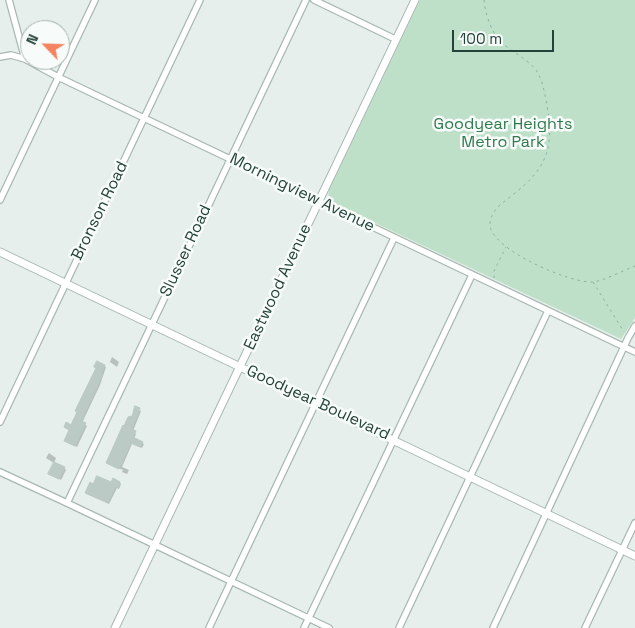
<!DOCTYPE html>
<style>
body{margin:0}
#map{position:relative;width:635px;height:628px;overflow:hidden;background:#e6efeb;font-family:"Space Grotesk",sans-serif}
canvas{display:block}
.north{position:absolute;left:20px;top:20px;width:50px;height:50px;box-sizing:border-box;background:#f7fbf9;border:1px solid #a3b1ad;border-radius:50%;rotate:294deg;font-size:14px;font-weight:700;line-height:20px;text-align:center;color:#24423a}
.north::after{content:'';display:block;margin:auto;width:18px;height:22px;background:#f4845f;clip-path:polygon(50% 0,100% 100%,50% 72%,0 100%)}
.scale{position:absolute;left:452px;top:30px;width:102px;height:22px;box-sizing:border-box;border:2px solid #24423a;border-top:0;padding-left:6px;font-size:15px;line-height:18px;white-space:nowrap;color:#24423a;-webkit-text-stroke:4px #f7fbf9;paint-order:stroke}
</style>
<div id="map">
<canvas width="635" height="628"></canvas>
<div class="north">N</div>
<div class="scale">100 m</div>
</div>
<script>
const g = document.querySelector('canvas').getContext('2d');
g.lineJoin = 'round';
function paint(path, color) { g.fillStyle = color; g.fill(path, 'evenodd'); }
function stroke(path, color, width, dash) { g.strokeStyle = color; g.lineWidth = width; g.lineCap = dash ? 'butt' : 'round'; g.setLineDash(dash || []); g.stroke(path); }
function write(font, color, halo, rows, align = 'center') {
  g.font = font + ' "Space Grotesk",sans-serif'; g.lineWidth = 5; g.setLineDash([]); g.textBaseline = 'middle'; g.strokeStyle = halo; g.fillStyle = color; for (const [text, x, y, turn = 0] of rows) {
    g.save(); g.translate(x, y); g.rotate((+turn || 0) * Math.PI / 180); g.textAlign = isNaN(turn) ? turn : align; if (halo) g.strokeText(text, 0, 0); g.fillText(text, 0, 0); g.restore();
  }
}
paint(new Path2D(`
 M420,0H635V318L621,339L333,203L328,198L329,190Z`), '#bfe0c8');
paint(new Path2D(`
 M112,357L119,362L117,367L110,362Z
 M104,366L106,367L100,385L82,423L87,426L77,447L67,442L72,426Z
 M136,408L141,411L133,431L136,434L134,439L144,444L142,448L132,444L122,467L129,470L127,474L122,472L123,470L109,464Z
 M49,453L56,458L54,463L46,458Z
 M64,468L66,470L61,480L50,474Z
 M120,483L121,484L119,489L117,488L109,504L87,493L112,484Z`), '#0003');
const building = new Path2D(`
 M97,361L105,365L101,373L103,374L81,421L86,423L75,446L64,441L69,430L64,427L66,422L71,425L77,412L75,411L96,368L94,367Z
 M135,406L140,408L132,429L136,431L133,437L143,442L140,447L131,443L119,469L106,463L123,425L124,426L128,417L132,416Z
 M54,462L65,467L59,479L48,474Z
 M97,476L111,482L113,478L120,482L118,488L115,487L108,503L85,493L90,482L93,484Z`);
paint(building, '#bbcac4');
stroke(building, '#b8c9c2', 1);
const minor = new Path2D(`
 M9,0L25,59L58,77L635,352
 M314,0L395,39
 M0,57L11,55L25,59
 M0,200L95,0
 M0,422L200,0
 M0,472L67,503L329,628
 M67,503L306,0
 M209,628L394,238
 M304,628L472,275
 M399,628L548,311
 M493,628L628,338L635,326
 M585,628L635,523`);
const tertiary = new Path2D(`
 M0,252L635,556
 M115,628L415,0`);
stroke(minor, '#a8b8b2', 8);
stroke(tertiary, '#a8b8b2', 9);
stroke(new Path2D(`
 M484,0C485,13 491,32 501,42C512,52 526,58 536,70C543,80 545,95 547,106C555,151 545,170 510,197C500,205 492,210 490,223C487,248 571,284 593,282C606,280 622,271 635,266
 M494,278V271L506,247
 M593,282L624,332`), '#86b3a5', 1, [2.5, 4]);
stroke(minor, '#fff', 5.5);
stroke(tertiary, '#fff', 7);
write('16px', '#2d7a4b', '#f7fbf9', [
 ["Goodyear Heights",503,125],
 ["Metro Park",503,143]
]);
write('16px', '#24423a', '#f7fbf9', [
 ["Morningview Avenue",302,193,26],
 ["Bronson Road",100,211,-64],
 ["Slusser Road",186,251,-65],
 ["Eastwood Avenue",278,287,-65],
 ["Goodyear Boulevard",318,403,25]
]);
</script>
